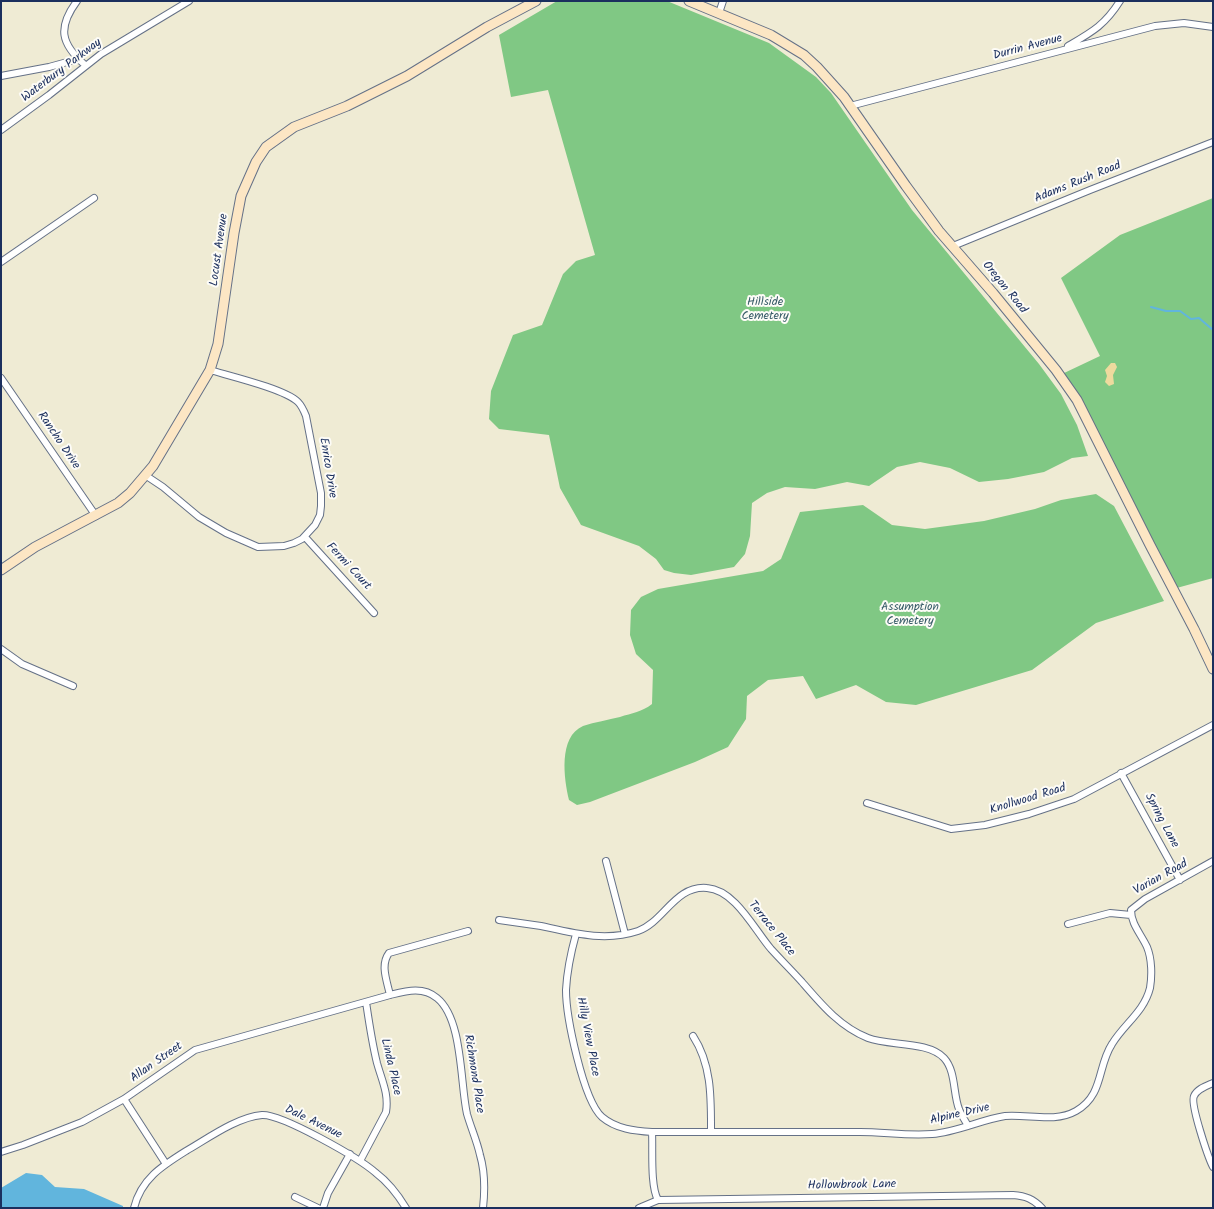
<!DOCTYPE html>
<style>
body{margin:0}
#map{position:relative;width:1214px;height:1209px;overflow:hidden;background:#efebd4;font-family:Kalam,sans-serif}
canvas{display:block}
.frame{position:absolute;inset:0;border:2px solid #1b2f5e;pointer-events:none}
</style>
<div id="map">
<canvas width="1214" height="1209"></canvas>
<div class="frame"></div>
</div>
<script>
const g = document.querySelector('canvas').getContext('2d');
g.lineJoin = 'round';
function paint(path, color) { g.fillStyle = color; g.fill(path, 'evenodd'); }
function stroke(path, color, width, dash) { g.strokeStyle = color; g.lineWidth = width; g.lineCap = dash ? 'butt' : 'round'; g.setLineDash(dash || []); g.stroke(path); }
function write(font, color, halo, rows, align = 'center') {
  g.font = font + ' Kalam,sans-serif'; g.lineWidth = 4; g.setLineDash([]); g.textBaseline = 'middle'; g.strokeStyle = halo; g.fillStyle = color; for (const [text, x, y, turn = 0] of rows) {
    g.save(); g.translate(x, y); g.rotate((+turn || 0) * Math.PI / 180); g.textAlign = isNaN(turn) ? turn : align; if (halo) g.strokeText(text, 0, 0); g.fillText(text, 0, 0); g.restore();
  }
}
paint(new Path2D(`
 M557,1H667L769,43L816,77L831,93L912,210L1039,364L1061,394L1077,425L1088,456L1072,458L1044,472L1008,479L979,482L950,468L920,462L897,467L869,486L847,482L815,489L785,487L767,493L752,503L750,536L745,554L734,567L691,575L674,573L664,570L656,559L639,546L581,525L560,488L549,435L499,429L489,419L491,391L513,335L542,325L563,274L576,261L595,255L548,90L511,97L499,35Z
 M1213,198V578L1173,589L1062,374L1100,356L1061,278L1120,235Z
 M1096,494L1114,506L1164,601L1096,623L1032,670L916,705L886,702L856,685L816,699L803,676L768,680L747,696L746,719L728,747L695,762L590,802L577,805L569,800C564,779 558,737 583,726C595,722 608,720 620,717C632,713 642,712 652,704L653,670L636,654L630,635L631,610L641,597L658,589L763,571L781,559L800,512L863,505L892,525L925,529L984,521L1035,509L1061,500Z`), '#80c884');
paint(new Path2D(`
 M1111,363H1115L1117,367L1113,375L1114,384L1109,386L1105,382L1107,376L1105,370Z`), '#eeda9e');
paint(new Path2D(`
 M26,1173L42,1175L55,1187L84,1189L123,1206V1208H1V1188Z`), '#61b5dd');
stroke(new Path2D(`
 M1151,307L1166,311H1180L1191,319L1199,318L1213,330`), '#61b5dd', 2);
const street = new Path2D(`
 M77,1C57,28 61,44 85,65
 M719,13L723,1
 M1068,46C1092,32 1105,25 1120,1
 M1,76L49,67L78,59
 M850,106L1155,26L1184,23L1213,27
 M1,130L49,95L101,54L189,1
 M953,246L1090,190L1213,142
 M1,262L94,198
 M1,378L96,516
 M145,475L163,487L199,517L226,533L258,547L284,546L294,543L302,539L315,525L320,515L321,506V493L306,416C304,411 302,406 298,402C285,389 230,376 210,370
 M305,537L374,613
 M1,649L22,664L73,686
 M1121,773L1180,880
 M867,803L951,829L985,825L1029,814L1074,799L1213,725
 M606,861L625,934
 M499,920C513,922 527,924 541,926C573,933 605,942 638,931C664,922 675,885 707,888C735,890 754,929 771,949C781,960 792,971 802,982C821,1004 840,1027 868,1038C889,1046 928,1041 944,1058C956,1071 953,1094 959,1109C961,1115 965,1120 968,1126
 M1068,924L1110,913L1131,915
 M576,934C571,952 567,971 566,990C566,1016 583,1100 602,1117C616,1129 635,1131 652,1132C721,1132 791,1132 860,1132C884,1132 908,1136 932,1134C957,1132 980,1120 1005,1116C1028,1114 1055,1123 1076,1111C1104,1095 1097,1067 1112,1044C1124,1024 1144,1012 1150,988C1152,976 1152,959 1147,947C1141,934 1131,924 1131,910L1145,899L1213,861
 M390,995C387,981 380,965 389,953L468,931
 M693,1036C712,1065 711,1099 711,1132
 M1213,1083C1206,1086 1197,1089 1194,1096C1190,1104 1208,1157 1213,1167
 M124,1099L166,1164
 M652,1132C653,1149 650,1186 658,1200
 M1,1152L23,1145L82,1122L124,1099L195,1050L390,995C406,991 423,986 437,998C463,1019 460,1083 467,1114C471,1128 477,1141 480,1155C485,1172 485,1190 483,1208
 M360,1161L386,1112C389,1094 382,1081 377,1063C372,1043 369,1022 366,1002
 M295,1197L318,1208
 M134,1208C141,1179 162,1166 186,1151C207,1139 237,1117 262,1115C282,1114 359,1158 376,1173C388,1182 398,1195 406,1208
 M323,1208L328,1193L350,1154
 M639,1208L658,1200L1013,1195C1026,1196 1033,1199 1042,1208`);
const secondary = new Path2D(`
 M689,1L771,35L804,55L817,67L844,97L906,186L939,231L993,293L1056,370L1077,400L1150,545L1194,629L1213,669
 M1,570L35,547L118,503L130,493L153,466L210,370L218,344L234,233L241,196L256,162L266,147L294,127L347,106L407,76L487,27L536,1`);
stroke(street, '#657187', 8);
stroke(secondary, '#657187', 11);
stroke(street, '#fff', 6);
stroke(secondary, '#fce6c4', 9);
write('12px', '#1b2f5e', '#fdfcf7', [
 ["Durrin Avenue",1028,48,-15],
 ["Waterbury Parkway",62,71,-37],
 ["Adams Rush Road",1078,183,-22],
 ["Locust Avenue",220,250,-82],
 ["Oregon Road",1004,288,51],
 ["Rancho Drive",58,441,56],
 ["Enrico Drive",327,468,81],
 ["Fermi Court",348,567,47],
 ["Knollwood Road",1028,800,-17],
 ["Spring Lane",1161,821,62],
 ["Varian Road",1161,878,-29],
 ["Terrace Place",771,929,51],
 ["Hilly View Place",587,1037,79],
 ["Allan Street",157,1063,-35],
 ["Linda Place",390,1067,77],
 ["Richmond Place",473,1074,81],
 ["Alpine Drive",960,1115,-13],
 ["Dale Avenue",313,1123,26],
 ["Hollowbrook Lane",852,1186,-1]
]);
write('12px', '#395d69', '#fdfcf7', [
 ["Hillside",765,303],
 ["Cemetery",765,317],
 ["Assumption",910,608],
 ["Cemetery",910,622]
]);
</script>
